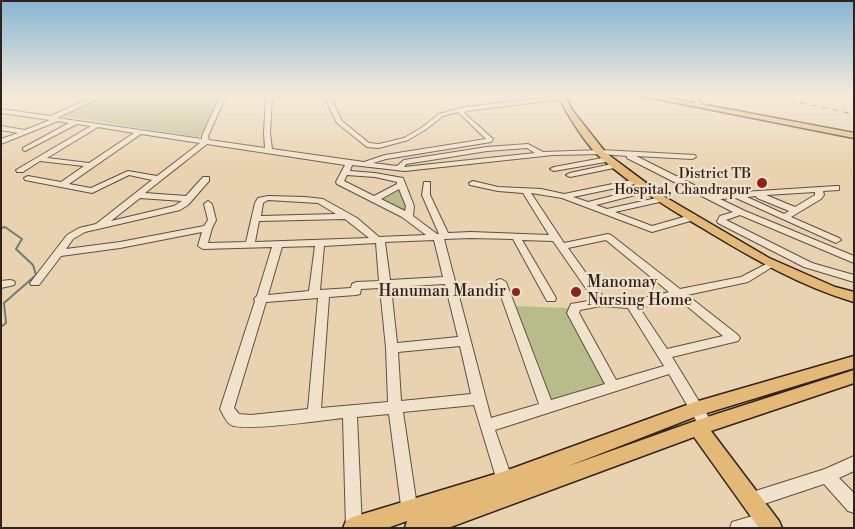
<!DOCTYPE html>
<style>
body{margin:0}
#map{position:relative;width:855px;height:529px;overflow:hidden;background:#e9d2af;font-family:"Libre Bodoni",serif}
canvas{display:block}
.frame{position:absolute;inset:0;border:2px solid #30231d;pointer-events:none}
</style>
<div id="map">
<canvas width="855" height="529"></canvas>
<div class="frame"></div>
</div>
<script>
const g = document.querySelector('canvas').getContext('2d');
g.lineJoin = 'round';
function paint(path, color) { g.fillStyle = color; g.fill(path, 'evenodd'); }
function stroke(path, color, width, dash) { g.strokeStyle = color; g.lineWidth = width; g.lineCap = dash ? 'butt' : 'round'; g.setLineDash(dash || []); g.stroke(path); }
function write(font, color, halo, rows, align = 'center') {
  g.font = font + ' "Libre Bodoni",serif'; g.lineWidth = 4.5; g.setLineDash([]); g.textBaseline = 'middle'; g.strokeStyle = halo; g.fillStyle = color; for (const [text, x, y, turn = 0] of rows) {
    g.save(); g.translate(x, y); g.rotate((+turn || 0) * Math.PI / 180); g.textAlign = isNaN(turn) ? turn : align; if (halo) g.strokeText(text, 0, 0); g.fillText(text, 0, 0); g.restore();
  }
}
paint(new Path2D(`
 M106,96H220L206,129L198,137L63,116Z
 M400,187L408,207L407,215L377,199Z
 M513,306L567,308L605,385L548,404Z`), '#b8bb8a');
stroke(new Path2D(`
 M1,228L5,227L22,239L16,249L33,265L36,275L4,303L6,323L1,327`), '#6f7b76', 2);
const minor = new Path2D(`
 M96,96H104L57,118L202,139V136L220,96H226L208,136L209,140L265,148L264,133L266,96H272L270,133L272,149L364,162L385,155L486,139L458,112L443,116L425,130L408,140L379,148L367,147L337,123L324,96H330L342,121L369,143L379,144L404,138L421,128L439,114L464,107L561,96L563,97V99L466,111L464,113L492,138L493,139L491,142L386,159L373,163L397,166L404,160L487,147L528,144L543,152L601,150L695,155L696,157L692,159L636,156L712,194L836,186H839V190L823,191L824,195L821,199L791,217L839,238L841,240L836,243L736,198L720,199L745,211L854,256V263L740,215L726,220L812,263L854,275V282L804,267L718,223L717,221L720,216L733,212L627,158V156L601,154L553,155L405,171L352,165L350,171L375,173L403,178L414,206L413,216L437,234H439L422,195L424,182H430V195L448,233L471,232L549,235L523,193L498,191L470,185L469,183L473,181L498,187L541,189L564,194L637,179H640V183L573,197L588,202L648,187H651V191L596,205L607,209L661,197L665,199L664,201L615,212L652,226L694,214L698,217L697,219L652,232L562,198L531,193L564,243L608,234L611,235L680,289L741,277L772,261L777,264L748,282L687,295L738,335L740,338L738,341L734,342L672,357L711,421L713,425L711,429L706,431L701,429L669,374L495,430L514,484L512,489L506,492L500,489L498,484L474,405L403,412L418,513L416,519L410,521L404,519L402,513L389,414L357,417L362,527L346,528L343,418C325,420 243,432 231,425C226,422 223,414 220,409L255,301L254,299L257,296L272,247L203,249L198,246L202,232L120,248L61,256L39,285H31L30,283L67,235L79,228L96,224L152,180L129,175L92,193L25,180L24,178L28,176L61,182L84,166L40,161L23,172H17L16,170L91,126L77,124L25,151L23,150V148L69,123L58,121L1,144V139L18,133L1,130V126L25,130L50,120L1,113V109L50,116ZM98,127L134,133L89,163L47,158ZM141,134L200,143L157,176L128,171L91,188L69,184ZM207,144L345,165L336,182L337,184L402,217L426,235L379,237L357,218L323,199L305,197L268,196L258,198L255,203L246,242L208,243L212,228L216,220L212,204L208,201L204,204L208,220L204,226L120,242L66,249L73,239L85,232L180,210L188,205L209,181V177H203L186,196L145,193ZM527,148L535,153L404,167L406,164L487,151ZM347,175L375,177L397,182V184L374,196L344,181ZM399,189L406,206L405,211L381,199ZM815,192V195L795,207L766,195ZM756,196L757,198L789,211L784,214L747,197ZM140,198L182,201L174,206L111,221ZM268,200L318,203L336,214L261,216L263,203ZM345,219L369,238L255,242L259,221ZM471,238L513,239L547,301H555L556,298L522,240L553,241L594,300L571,304L567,313L605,384L551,400L506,282L501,279L497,280L496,282L539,404L491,418L444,239ZM434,240L443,277L390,280L385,242ZM606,240L669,292C645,299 629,300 604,298L568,248ZM376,243L379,281L356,282L352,284L351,288L320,290L324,246ZM315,246L309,291L268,295L282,247ZM445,284L458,337L397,343L391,287ZM380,288L386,348L388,402L321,408L329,297L356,295L360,294L361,289ZM676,297L723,336L667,349L639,307L649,306ZM318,298L308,409L251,415L239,414L234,408L266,302ZM601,306L628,308L664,366L616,380L579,313L580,310ZM460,346L471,394L401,401L398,352Z
 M691,96H697L703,106L702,107H698Z
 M608,157H611V161L554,171L550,169L554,167Z
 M616,163L620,165L619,167L570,177L566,175L570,173Z
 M10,280L14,281L15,283L14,285L1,288V281Z
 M854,456V471L839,478L854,493V513L848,511L824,484L752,508L746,506L744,500L746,494L825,469Z
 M766,512L772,514L774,520L772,526L767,528H730L732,522Z`);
const major = new Path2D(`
 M558,96H565L572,110L606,153L665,197L769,258L835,287L854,292V302C800,286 752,258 704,229C668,208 633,186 601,158C586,145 567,114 558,96Z
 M642,96H658L854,133V138Z
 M854,356V368L697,416L566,467L698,420L854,370V383L711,431L779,521L782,528H759L694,437L448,528H405L407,521L387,528H343L346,521L353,517L505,471L695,402Z`);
stroke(minor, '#5e4f42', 2);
stroke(major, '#30231d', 3);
paint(minor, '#f1e2cb');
paint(major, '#e4b978');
stroke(new Path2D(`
 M768,96L854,114`), '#30231d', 1, [5.5, 5.5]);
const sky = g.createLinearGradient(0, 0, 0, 170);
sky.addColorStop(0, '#88b5d2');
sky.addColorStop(0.56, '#f5ebdb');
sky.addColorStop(1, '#f5ebdb00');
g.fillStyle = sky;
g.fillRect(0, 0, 855, 170);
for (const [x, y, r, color] of [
 [762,183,6,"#8f2418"],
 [516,292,5,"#8f2418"],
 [576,292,6,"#8f2418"]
]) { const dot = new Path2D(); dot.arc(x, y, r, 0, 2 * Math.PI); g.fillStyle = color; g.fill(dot); stroke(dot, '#f1e2cb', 2); }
write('14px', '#30231d', '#f1e2cb', [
 ["District TB",751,175],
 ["Hospital, Chandrapur",751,191]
], 'right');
write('16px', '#30231d', '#f1e2cb', [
 ["Manomay",587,283],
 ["Nursing Home",587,301],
 ["Hanuman Mandir",506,292,"right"]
], 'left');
</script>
